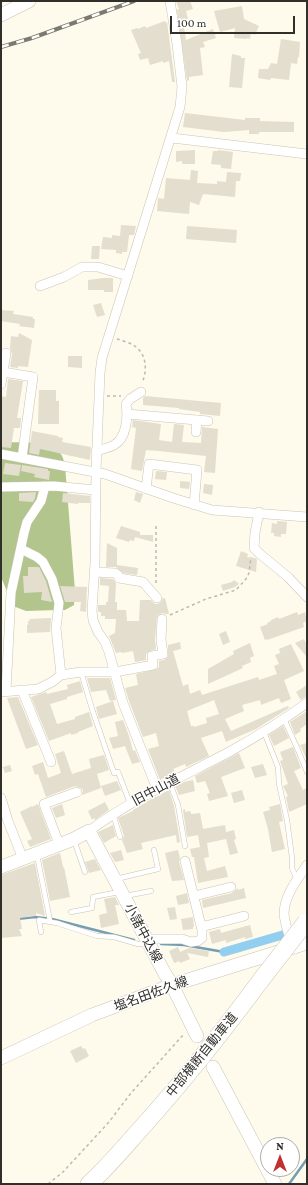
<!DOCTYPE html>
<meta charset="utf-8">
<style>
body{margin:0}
#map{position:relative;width:308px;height:1185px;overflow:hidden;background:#fefaec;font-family:"Crimson Pro",serif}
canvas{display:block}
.frame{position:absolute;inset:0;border:2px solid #312f29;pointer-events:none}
.north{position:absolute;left:260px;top:1137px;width:40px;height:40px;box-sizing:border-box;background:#fff;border:1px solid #adaca9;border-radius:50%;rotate:0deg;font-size:11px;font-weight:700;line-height:16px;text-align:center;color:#312f29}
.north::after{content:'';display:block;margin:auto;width:14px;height:18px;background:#c03231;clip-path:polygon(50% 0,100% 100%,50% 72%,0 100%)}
.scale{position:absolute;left:170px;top:16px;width:125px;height:18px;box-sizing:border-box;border:2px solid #312f29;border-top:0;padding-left:5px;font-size:12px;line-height:14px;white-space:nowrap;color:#312f29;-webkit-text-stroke:3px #fff;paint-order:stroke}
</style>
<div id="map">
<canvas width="308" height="1185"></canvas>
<div class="frame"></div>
<div class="north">N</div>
<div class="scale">100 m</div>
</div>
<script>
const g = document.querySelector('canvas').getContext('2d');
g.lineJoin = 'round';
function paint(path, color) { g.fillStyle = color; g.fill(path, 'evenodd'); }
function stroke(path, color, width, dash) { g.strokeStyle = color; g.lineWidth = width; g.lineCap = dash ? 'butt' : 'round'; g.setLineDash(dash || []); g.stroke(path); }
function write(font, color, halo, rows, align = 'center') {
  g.font = font + ' "Crimson Pro","Noto Sans JP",serif'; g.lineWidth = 3; g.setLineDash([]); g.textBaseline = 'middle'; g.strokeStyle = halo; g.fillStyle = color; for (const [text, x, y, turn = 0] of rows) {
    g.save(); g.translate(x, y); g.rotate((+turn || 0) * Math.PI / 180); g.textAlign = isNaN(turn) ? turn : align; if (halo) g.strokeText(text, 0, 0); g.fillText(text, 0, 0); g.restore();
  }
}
paint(new Path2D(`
 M1,442C19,443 47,439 60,453C63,456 64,462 65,465L75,591L74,605L65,610H57L26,611L13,606L1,577Z`), '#b1c58d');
stroke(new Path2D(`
 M17,919L35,917L52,919L134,940
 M161,944L184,945L224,952
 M289,1184L307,1159`), '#749eb4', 2.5);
stroke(new Path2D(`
 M224,952L286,934`), '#91cef0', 9);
paint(new Path2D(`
 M176,1H190L193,9L186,11L188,19L183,21L186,40L213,29L216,38L203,42L205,47L200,48L203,75L189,77V80L187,81L177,10L179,9Z
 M242,6L244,19L259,26L255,35L251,33L250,39L247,38V39L234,38L235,28L220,32L214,11Z
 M165,21L166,23L167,22L175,82H172L169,61L163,63V61L150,65L148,58L140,60L138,54L141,53L131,30L137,28L138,29L145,26L146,28Z
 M281,39L300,42L299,57H298L297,64L291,63L289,80L271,78L270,80L258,78L259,69H268L271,63L277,64Z
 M232,54L241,56V58H245L242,88L229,87Z
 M185,113L245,120V118H260V121L294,122V132H259V134H249V130L224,132L183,127Z
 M195,150V164H182V161L176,162V151Z
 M218,150L233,152L231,169L221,168V165L211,164L213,151H218Z
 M191,170L198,171L197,183L217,184V181L226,182L227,172L241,173L240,181H236L235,197L203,194L199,205L190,202L189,214L157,211L158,198L164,199L166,178L190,180Z
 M121,225L136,226L134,235H129L127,252H122V254L116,253V250L101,249L103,237L112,238V235L120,236Z
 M187,226L237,230L236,243L186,239Z
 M92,246H100L99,259H91Z
 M104,278H113V292H104V290H88V280Z
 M101,303L105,315L97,317L93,305Z
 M1,310L14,311L13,314L33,317V319H35L34,328L19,326L20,324L1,321Z
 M19,333L32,340L28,367L18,366V368L10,367L12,354L10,348L11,336L18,337Z
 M68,356H82V368L68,367Z
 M8,379L23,381L17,418H21L20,428H14L11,448L1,447V396L6,397Z
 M39,390H56V401H59V424H38Z
 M145,396L221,403L220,416L200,414V412L179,409V408L143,405V398Z
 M133,420L161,424L159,440L172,442L174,424L184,425L182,442L201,443L202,427L218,429L215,473L204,472L206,456L159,451L146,450L142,471L131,469L136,428L132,427Z
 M32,431L58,436V437L63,438L62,442L91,447L90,460L40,449L39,455L29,453Z
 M5,463L21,465L19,476L3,474Z
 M22,465L48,469V471H50L49,480L34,477L35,474L21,471Z
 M156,471L167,472L166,480L155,479Z
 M180,481L190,482L189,489L180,488Z
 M204,484L213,485L212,495L203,493Z
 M36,492L35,498L33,502L19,501V493Z
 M136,492L143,494L140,503L134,500Z
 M63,493L90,496V503H78V504L62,502Z
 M277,521L287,522L286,534H281V537L274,536V533H271L272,523L277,524Z
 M121,526L140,532V535H153V542L135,537L134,541L130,540L129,542L116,538Z
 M107,543L117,548V565L138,568L137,575L123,573L116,567H106Z
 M241,551L248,554L247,557L255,558L257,559L256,572L236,566Z
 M28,567H39L46,581L52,602L41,600L42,592L24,593L23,576H28Z
 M100,578L113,579L116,583L115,602H117V610H126L127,621H139L140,600H151L155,604H158L161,602L163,598H165L169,614H166L162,613L157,616L155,640L156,649L148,652L146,654V660L135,662L133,651L122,653L121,652L116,653L109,636L115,633L116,619H105V616H101V612H98V605H106V602H108L109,586L100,585Z
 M234,580L239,584L235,587L223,591L221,585L232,582Z
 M60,586L87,587L86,612L80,611L81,602H65Z
 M297,612L298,615L305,612L307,621L303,623L304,627L267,640V639L265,640L260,627L268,624L267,623L271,621V620L278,617L279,619Z
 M51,618L50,632L27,633V625H28V621H30L29,619Z
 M226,631L230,642L223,645L219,634Z
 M304,639L307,645V657L295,643Z
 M180,642L181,649L173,651L183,686L188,684L190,694L200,690L202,695L258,677L259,680L277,674L274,666L279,664L275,655L280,653L279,649L291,644L304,671L284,680L291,699L281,703L279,698L261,705L260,700L242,705L244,711L225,719L231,731L288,706L289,708L256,729L228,741L226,742L222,731L201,738L209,756L186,767L185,764L173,769L175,772L160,780L148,749L159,746L156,733L143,737L129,701L125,688L138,685L136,674L157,669L159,667V661L164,660L168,656V645ZM214,700L219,714L206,718L207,723L194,727V726H191L187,711Z
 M250,643L254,656L250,658L251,662L242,666L243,668L208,684V669L234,654L233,651Z
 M87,678H110L116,700L110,701L106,690L91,692Z
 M80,681L83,692L67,697V699L50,704L57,724L75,719V717L89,712L93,726L78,732V733L71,735V733L49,741L31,697L46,692L47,694L68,689L67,685Z
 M307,685V696L301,700L296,692Z
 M18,697L38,745L26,749L7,698Z
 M113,701L117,714L99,719L96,707Z
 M307,711V724L300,729L301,731L295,735L290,722Z
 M123,720L129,736L133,751L135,750L140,762L132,764L125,746L113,749L109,738L118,736L115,722Z
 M283,726L289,738L274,746L269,735Z
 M307,743V758H306L300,745Z
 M293,747L301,768L294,771L303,790L307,788V804L289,812L286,797L288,796L283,786L288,784L280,761L283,760L280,752Z
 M64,751L72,774L91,768L89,759L104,755L109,770L97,774L101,788L82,795L83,790L81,788L75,786L46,797L38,774L35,775L32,766L43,762L48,778L61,773L55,754Z
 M239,753L245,768L221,777L228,796L209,801L207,794L210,793L205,781L197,783L195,776Z
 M263,764L267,775L255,778L251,767Z
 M10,765L12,771L5,773L3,767Z
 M193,780L195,791L179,795L175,786L184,782Z
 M117,781L121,790L105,796L101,786Z
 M169,790L174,806L180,842L177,843L176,835L141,843L143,849L127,853L122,840L124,836L118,818L133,811V810L153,798L161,795V794Z
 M242,790L245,800L234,803L231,793Z
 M105,802L109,810L95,820L94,818L92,820L88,811Z
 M38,804L51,839L30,847L27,841L32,839L20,812L32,806V807Z
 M62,804L65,815L56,818L52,808Z
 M280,804L283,821L279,822L285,849L272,852L268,829L263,812L270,810L269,807Z
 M185,809V812L190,811L191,814L200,813L203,829L225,825L226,832L234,830L236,839L234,840L238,853L230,855L226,839L207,843L209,857L204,858L207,871L225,866L228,877L198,883L194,857H192L190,849L200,847L198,835L187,837L183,810Z
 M113,825L116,836L104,843L98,832Z
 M121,850L124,860L115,862L110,853Z
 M178,850L180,858L179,862L184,880L172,881L165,853Z
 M60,853L63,867L62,868L64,867L70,897L50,901L42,860Z
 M95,859L101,870L89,873L85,862Z
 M35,863L45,916L36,913V916L20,918L22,929H19L22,936L1,938V875Z
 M238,888V890L244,888L246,898L203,908L202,900L232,893Z
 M187,893L189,903L178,905L176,896Z
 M115,897L119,905H115L119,924L101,928L99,915L107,913L104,899Z
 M175,907L177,919L170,920L167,908Z
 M193,917L194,927H193V929L183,930L181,919Z
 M250,925L253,937L245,939V937L226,943V940L212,944L209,932L220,929L221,933Z
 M178,947L180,952L189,948L209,951L208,957L187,953L190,959L180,963L179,961L174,963L169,951Z
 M81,1046L83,1049L85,1048L89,1056L76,1063L70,1051Z`), '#e3decd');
const lane = new Path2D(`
 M81,672L93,712L114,773L118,772L130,803
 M284,719L298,750L307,772
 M264,732L278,767L279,784L287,820L292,858V868L295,875L299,877
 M170,783L178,805L185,846
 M113,814L120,837
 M74,840L85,872
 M37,855L50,921
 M116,879L158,869L154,850
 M125,896L151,891
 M71,912L92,908L93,897L119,892
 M41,932L39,920L57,923L97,936L114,937L138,944H147`);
const street = new Path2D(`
 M172,138L307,154
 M40,286L64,277L82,267H98L128,276
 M3,372L33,377L22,458
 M1,384L6,353
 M127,414L208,421
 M196,432L197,420
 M96,451C102,449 109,448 114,445C127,438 128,416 126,404L130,399L141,392
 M1,454L105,474L173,498L212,510L307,517
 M1,487L54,486L95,490
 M146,489L149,464L197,470L194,505
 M259,512L255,533L254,548L260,554L288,577L307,597
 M21,549L37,557L43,562L52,579L59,603L56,628L61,675
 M94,572L115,573L118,575L119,578L143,582L157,598
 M22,690L51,762
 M6,691L11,593L24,533L27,522L41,501L45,486
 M1,692L38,689L52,682L61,675L81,672H115L153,665L152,656L163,654L161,640L162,619
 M157,789L123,703L109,652L105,642L98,632L93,620L92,611L95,563L96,471L100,373L102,358L180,107L182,87L177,44L170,1
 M1,798L8,821L23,859
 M89,831C132,799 182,777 229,752C256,737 282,721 307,703
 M59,844L44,804L77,792
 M194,896L231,887
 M201,927L244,916
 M146,939H182L191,942L198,941L202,938V930L185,861
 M291,942C288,933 285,923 284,914C284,895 298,879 307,865`);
const secondary = new Path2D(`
 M1,15L29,1
 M1,867L74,839L89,831L165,974L172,985L197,1036
 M1,1058L92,1015L172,985L307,943
 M213,1067L275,1184`);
const highway = new Path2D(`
 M89,1184C109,1166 126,1145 145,1124C186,1078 224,1030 261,980`);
stroke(lane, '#cac4b4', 5.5);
stroke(street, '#cac4b4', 10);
stroke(secondary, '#cac4b4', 14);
stroke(highway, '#cac4b4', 18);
stroke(new Path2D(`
 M117,339C123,341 132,343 137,348C147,356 147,372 142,383
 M107,396H121
 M156,583V523
 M170,615L206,599L236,590L246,579L249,573L251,557
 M48,1184L63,1172L109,1122L131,1093L184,1034`), '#bdb9ae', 1.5, [3, 3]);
stroke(lane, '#fff', 4.5);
stroke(street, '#fff', 9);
stroke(secondary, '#fff', 13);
stroke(highway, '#fff', 17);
const rail = new Path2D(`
 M1,47L32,38L134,1`);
stroke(rail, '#7c7971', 4);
stroke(rail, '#fff', 2.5, [8]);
const highwayBridge = new Path2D(`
 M261,980L306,922`);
stroke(highwayBridge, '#cac4b4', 18, []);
stroke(highwayBridge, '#fff', 17);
write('13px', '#312f29', '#fff', [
 ["旧中山道",156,790,-28],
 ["小諸中込線",143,933,62],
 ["塩名田佐久線",151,994,-20],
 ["中部横断自動車道",202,1055,-51]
]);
</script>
